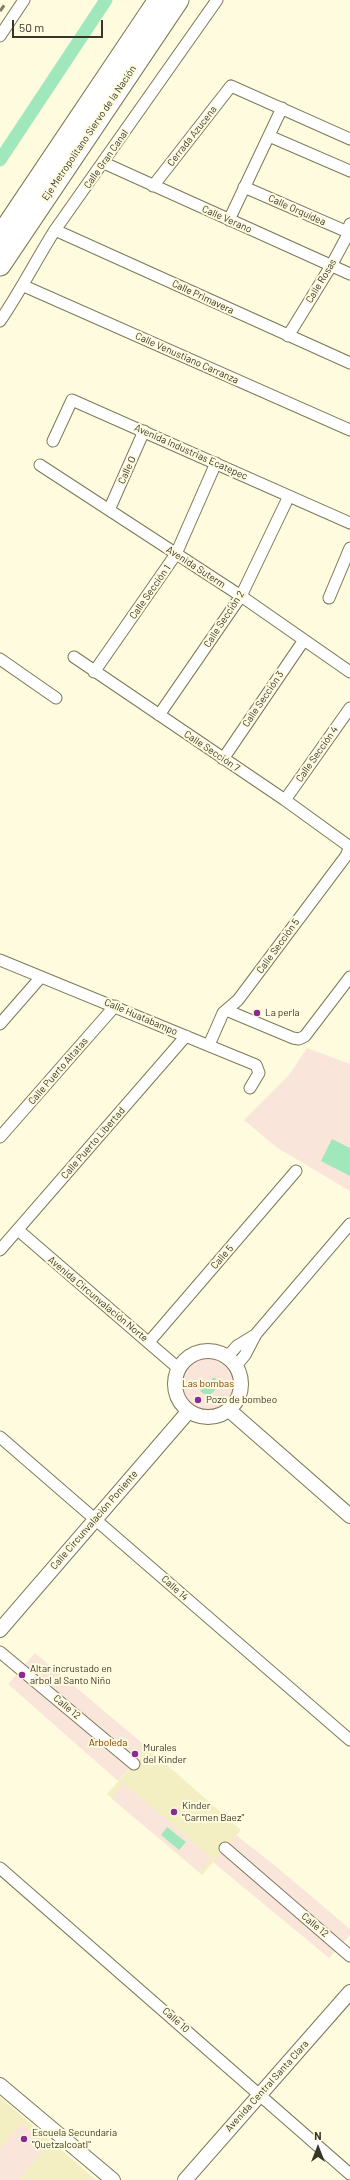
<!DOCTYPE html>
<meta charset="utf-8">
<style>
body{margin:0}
#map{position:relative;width:350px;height:2180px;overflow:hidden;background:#fefbdf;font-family:Barlow,sans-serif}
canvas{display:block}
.north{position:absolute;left:298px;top:2128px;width:40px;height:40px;-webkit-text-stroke:3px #fefbdf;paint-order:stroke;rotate:0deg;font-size:11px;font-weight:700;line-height:16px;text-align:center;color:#383628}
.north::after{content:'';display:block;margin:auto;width:14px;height:18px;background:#383628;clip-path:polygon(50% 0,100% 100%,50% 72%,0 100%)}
.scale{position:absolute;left:12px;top:20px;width:91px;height:18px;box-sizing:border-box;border:2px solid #383628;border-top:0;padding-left:5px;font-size:12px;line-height:14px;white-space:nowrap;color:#383628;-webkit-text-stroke:3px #fefbdf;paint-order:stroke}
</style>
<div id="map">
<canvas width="350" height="2180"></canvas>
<div class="north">N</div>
<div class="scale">50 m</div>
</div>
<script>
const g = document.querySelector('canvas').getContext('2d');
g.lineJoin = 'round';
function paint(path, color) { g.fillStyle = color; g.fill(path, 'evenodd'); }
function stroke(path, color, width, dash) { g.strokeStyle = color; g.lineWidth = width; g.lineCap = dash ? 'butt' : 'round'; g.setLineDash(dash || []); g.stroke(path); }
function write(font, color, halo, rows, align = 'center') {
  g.font = font + ' Barlow,sans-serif'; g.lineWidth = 4; g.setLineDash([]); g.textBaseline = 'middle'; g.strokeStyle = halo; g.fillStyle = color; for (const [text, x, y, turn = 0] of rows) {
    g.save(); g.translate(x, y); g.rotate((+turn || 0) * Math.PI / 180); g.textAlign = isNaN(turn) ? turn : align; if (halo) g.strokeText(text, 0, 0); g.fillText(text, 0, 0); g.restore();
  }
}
paint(new Path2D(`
 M148,1748L241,1830L202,1875L107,1794Z
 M0,2097L96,2180H0Z`), '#f4efc3');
paint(new Path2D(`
 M307,1048L350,1064V1191L276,1147L244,1120L289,1075Z
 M175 1384a33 33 0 1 1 66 0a33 33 0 1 1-66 0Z
 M35,1653L148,1748L118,1781L8,1684Z
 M124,1783L211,1858L199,1872L111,1798Z
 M236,1835L279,1869L350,1929V1935L329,1958L213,1862Z
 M21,2123L47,2145L19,2180H0V2149Z`), '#fae5db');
paint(new Path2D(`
 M332,1139L350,1148V1176L321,1161Z
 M214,1377L221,1384L208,1397L200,1391Z
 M167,1827L186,1842L179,1850L161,1835Z`), '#a1e7bc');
stroke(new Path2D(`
 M0,160L106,0`), '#a1e7bc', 13);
const minor = new Path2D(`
 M0,36L24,0
 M269,136L350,171
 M104,163L350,274
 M153,186L231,86L350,139
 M244,187L350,233
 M229,220L282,108
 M55,230L350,363
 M24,286L350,430
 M0,321C20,292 36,260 55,230L217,0
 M288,336L331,266L346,238L350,224
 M53,441L72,400L350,523
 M40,465L241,596L350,672
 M109,510L144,431
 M329,598L350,548
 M74,657L285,800L350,847
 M0,659L56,698
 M94,672L176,554L216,463
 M159,715L241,596L289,496
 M223,759L304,640
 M285,800L350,708
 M0,960L256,1065L259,1073L250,1088
 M226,1010L293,1038L299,1039L305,1036L350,977
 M0,1024L41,977
 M209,1045L223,1013L238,1000L346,856L350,847
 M0,1137L115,1006
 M18,1230L178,1368
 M0,1250L186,1036
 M149,1342L296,1171
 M227,1357L237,1346L255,1335
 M236,1366L245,1355L256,1334L350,1224
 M0,1437L350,1740
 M0,1652L134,1764
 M225,1848L350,1956
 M0,1868L350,2174`);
const tertiary = new Path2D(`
 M175 1384a33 33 0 1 1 66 0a33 33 0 1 1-66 0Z
 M229,1410L350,1516
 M0,1630L188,1412
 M0,2085L113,2180
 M185,2180L350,1992`);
const motorway = new Path2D(`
 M0,237L159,0
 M0,265L178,0`);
stroke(minor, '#7c7959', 13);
stroke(tertiary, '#7c7959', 16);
stroke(motorway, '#7c7959', 23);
stroke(minor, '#fff', 11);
stroke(tertiary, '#fff', 14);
stroke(motorway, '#fff', 21);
stroke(new Path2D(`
 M0,11L8,0`), '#7e7c69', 3, [7, 7]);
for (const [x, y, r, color] of [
 [257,1013,4,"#8a2a93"],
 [198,1400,4,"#8a2a93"],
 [22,1675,4,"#8a2a93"],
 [135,1754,4,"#8a2a93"],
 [174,1812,4,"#8a2a93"],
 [24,2139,4,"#8a2a93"]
]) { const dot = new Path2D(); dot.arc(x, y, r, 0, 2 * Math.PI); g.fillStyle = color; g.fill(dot); stroke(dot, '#fefbdf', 1.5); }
write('10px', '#383628', '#fefbdf', [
 ["Eje Metropolitano Siervo de la Nación",89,133,-56],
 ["Cerrada Azucena",192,136,-52],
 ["Calle Gran Canal",106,159,-55],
 ["Calle Orquídea",297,210,24],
 ["Calle Verano",227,219,24],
 ["Calle Rosas",321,281,-59],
 ["Calle Primavera",203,297,25],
 ["Calle Venustiano Carranza",187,358,24],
 ["Avenida Industrias Ecatepec",191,452,24],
 ["Calle O",127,470,-66],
 ["Avenida Suterm",196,567,33],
 ["Calle Sección 1",150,592,-55],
 ["Calle Sección 2",224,619,-57],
 ["Calle Sección 3",263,699,-56],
 ["Calle Sección 7",212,751,34],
 ["Calle Sección 4",317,754,-55],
 ["Calle Sección 5",278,946,-54],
 ["Calle Huatabampo",141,1017,23],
 ["Calle Puerto Altatas",58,1071,-49],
 ["Calle Puerto Libertad",93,1143,-49],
 ["Calle 5",222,1257,-49],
 ["Avenida Circunvalación Norte",98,1299,40],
 ["Calle Circunvalación Poniente",94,1520,-49],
 ["Calle 14",175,1588,42],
 ["Calle 12",67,1707,40],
 ["Calle 12",315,1925,40],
 ["Calle 10",176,2020,42],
 ["Avenida Central Santa Clara",267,2086,-48]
]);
write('10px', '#383628', '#fefbdf', [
 ["La perla",265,1013],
 ["Pozo de bombeo",206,1400],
 ["Altar incrustado en",30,1669],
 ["arbol al Santo Niño",30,1681],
 ["Murales",143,1748],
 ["del Kinder",143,1760],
 ["Kinder",182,1806],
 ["\"Carmen Baez\"",182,1818],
 ["Escuela Secundaria",32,2133],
 ["\"Quetzalcoatl\"",32,2145]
], 'left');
write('10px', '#833500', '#fefbdf', [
 ["Las bombas",208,1384],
 ["Arboleda",108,1743]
]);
</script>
